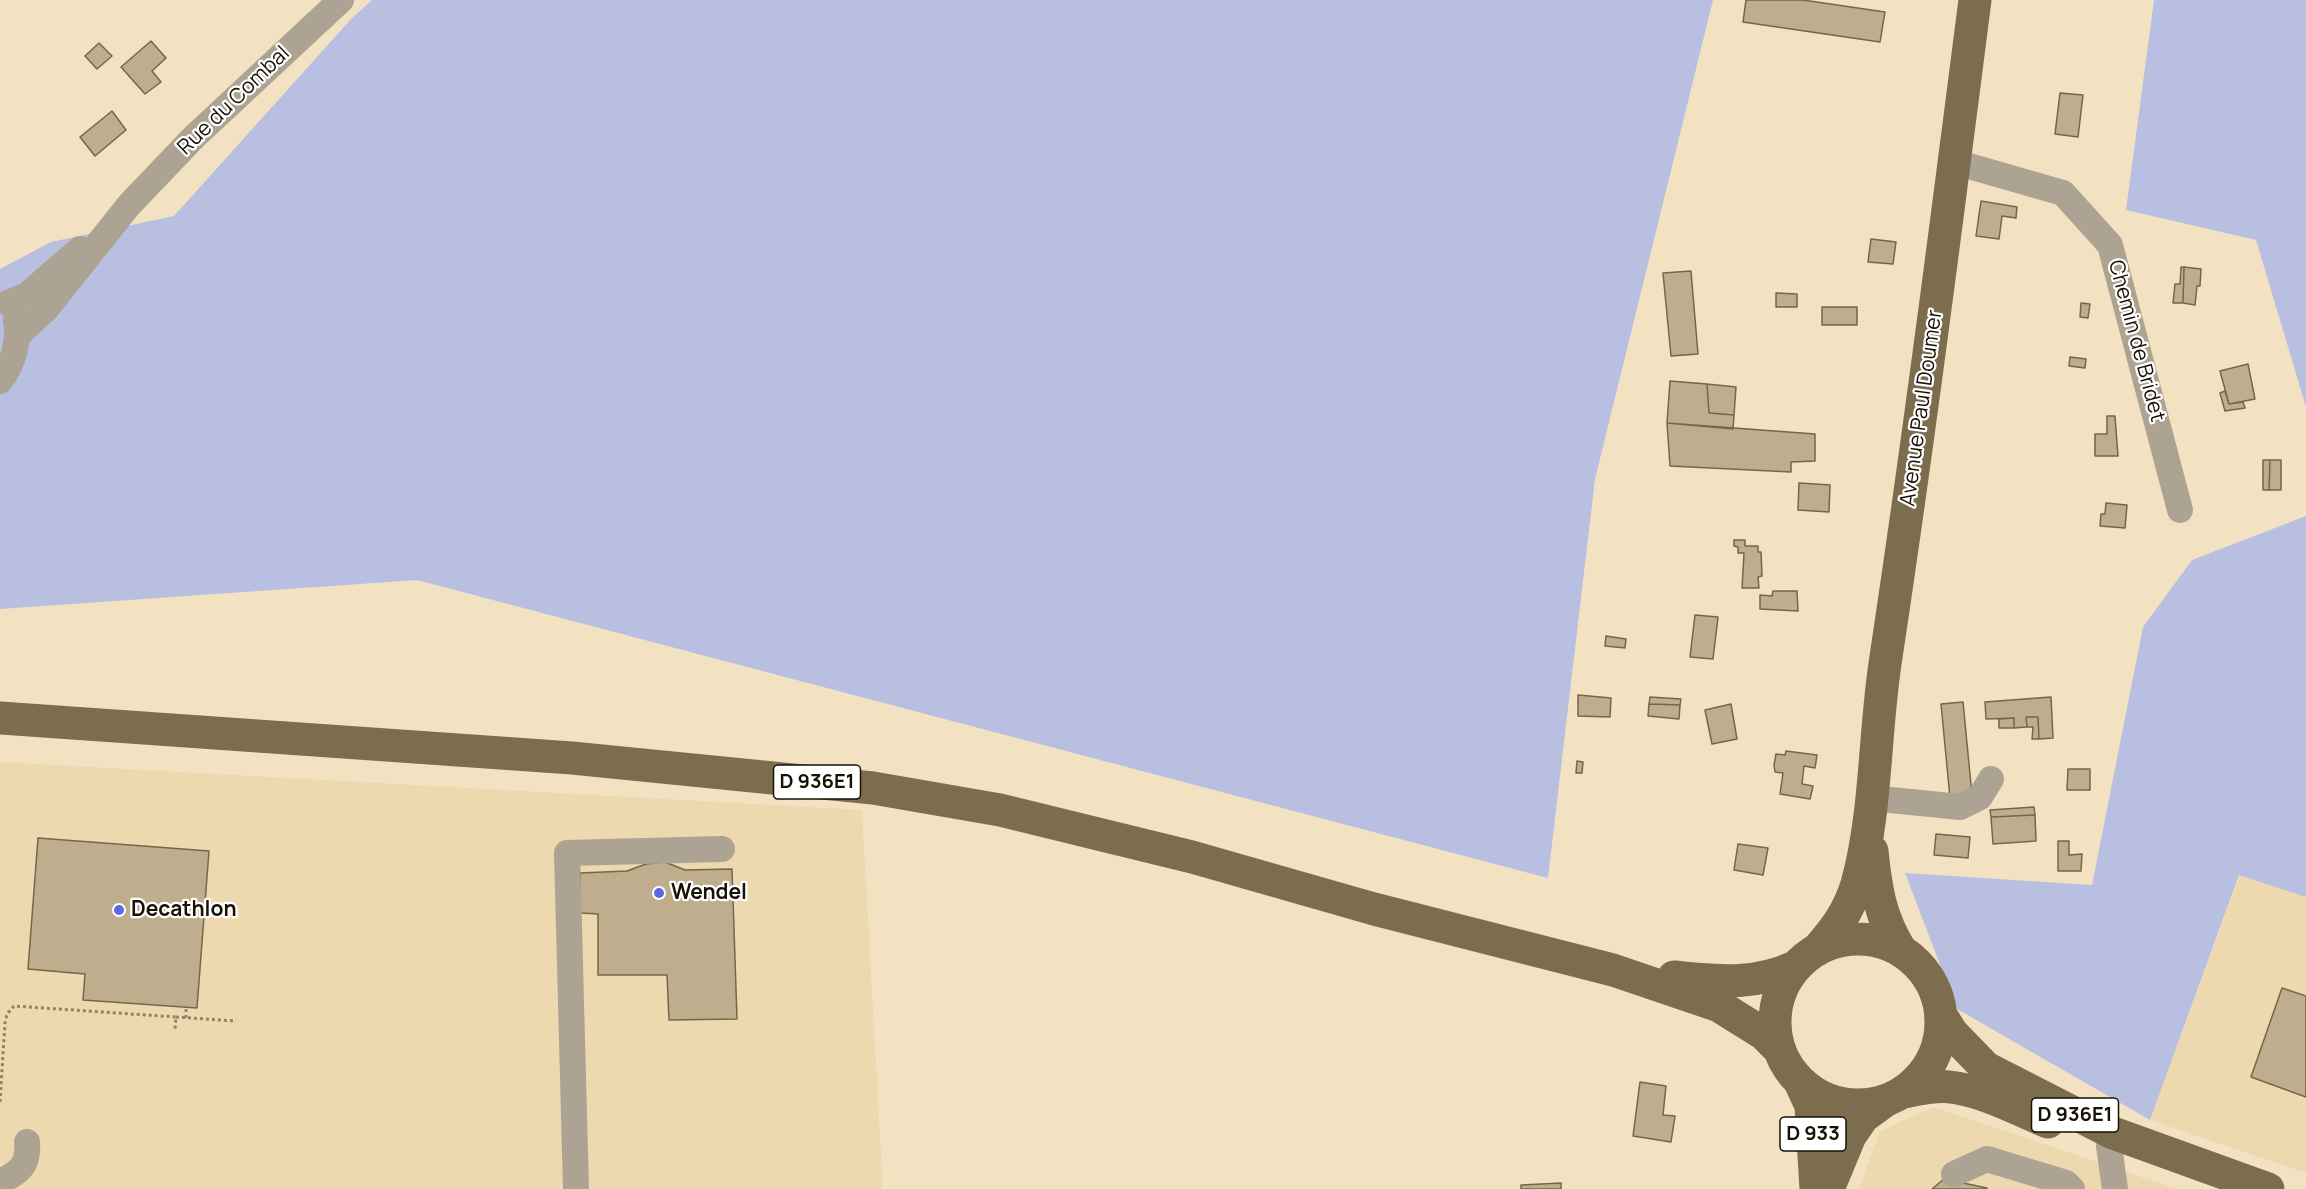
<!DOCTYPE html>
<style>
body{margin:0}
canvas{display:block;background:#f3e2c1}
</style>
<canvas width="2306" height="1189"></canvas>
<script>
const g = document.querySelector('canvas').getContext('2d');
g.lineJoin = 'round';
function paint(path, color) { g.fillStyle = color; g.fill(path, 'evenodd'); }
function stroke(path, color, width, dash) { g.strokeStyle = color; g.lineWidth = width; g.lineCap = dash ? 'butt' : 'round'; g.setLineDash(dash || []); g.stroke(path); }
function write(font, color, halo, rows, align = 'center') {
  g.font = font + ' Manrope,sans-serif'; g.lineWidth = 4.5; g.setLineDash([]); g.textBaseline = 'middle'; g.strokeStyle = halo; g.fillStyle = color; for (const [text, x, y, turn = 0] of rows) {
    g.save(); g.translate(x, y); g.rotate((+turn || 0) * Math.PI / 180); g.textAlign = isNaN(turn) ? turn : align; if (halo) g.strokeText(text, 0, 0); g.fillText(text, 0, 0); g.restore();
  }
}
paint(new Path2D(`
 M0,762L862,810L883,1189H0Z
 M2240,875L2306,897V1173L2150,1120Z
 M1934,1107L2177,1189H1859L1880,1131Z`), '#edd8b0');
paint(new Path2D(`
 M372,0H1713L1595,479L1548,878L417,580L0,609V269L51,242L174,216L352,18Z
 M2154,0H2306V407L2256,240L2126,210Z
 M2306,516V897L2239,875L2150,1120L1957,1009L1905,873L2092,885L2143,627L2192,560Z`), '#b8bfe1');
const building = new Path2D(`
 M1746,0H1803L1885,12L1880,42L1743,22Z
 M151,41L166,58L152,71L161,82L145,94L121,67Z
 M99,43L112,56L97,69L85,56Z
 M2060,93L2083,95L2078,137L2055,134Z
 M112,111L126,130L95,156L80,137Z
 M1981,201L2017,207L2016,218L2002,216L1999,239L1976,236Z
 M1871,239L1896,242L1893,264L1868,262Z
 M2181,267H2184L2183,303H2173L2175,284H2180Z
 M2184,267L2201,269L2200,286H2197L2195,305L2183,303Z
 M1691,271L1698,354L1671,356L1663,273Z
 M1776,293L1797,294V307H1776Z
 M2081,303L2090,304L2088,318L2080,317Z
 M1822,307H1857V325H1822Z
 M2070,357L2086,359L2085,368L2069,366Z
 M2248,364L2255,399L2229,404L2220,371Z
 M1670,381L1707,384L1709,413L1734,415L1733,429L1667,423Z
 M1707,384L1736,387L1734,415L1709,413Z
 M2225,391L2229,404L2243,402L2245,408L2225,411L2220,393Z
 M2107,416H2115L2118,456H2095V434H2107Z
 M1667,423L1815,434V461L1791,462V472L1670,466Z
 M2263,460H2270L2269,490H2263Z
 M2270,460H2281V490H2269Z
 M1799,483L1830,485L1829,512L1798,510Z
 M2106,503L2127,505L2125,528L2100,526L2101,514H2105Z
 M1734,540H1745V546H1758V552H1761L1762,576L1758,577L1759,588H1742L1744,553H1738V547L1734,546Z
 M1773,591H1797L1798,611L1760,609V595L1772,596Z
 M1695,615L1718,617L1713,659L1690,657Z
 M1606,636L1626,639L1625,648L1605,646Z
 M1578,695L1611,698L1610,717L1578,716Z
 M1650,697L1681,699L1680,705L1649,704Z
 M2051,697L2053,738L2039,739L2038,717H2026L2027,727L2014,728V718L1986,719L1985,702Z
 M1963,702L1972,795L1950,798L1941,704Z
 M1649,704L1680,705L1679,719L1648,716Z
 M1731,704L1737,739L1712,744L1705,710Z
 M2026,717H2038L2039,739H2032L2033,727H2027Z
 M2014,718V728H1999V719Z
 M1786,751L1817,755L1815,768L1804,766L1802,784L1813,786L1810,799L1780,794L1783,773L1775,772L1774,765L1776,754L1785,755Z
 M1577,761L1583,762L1582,773H1576Z
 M2068,769H2090V790H2067Z
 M2034,807L2035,815L1991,817L1990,810Z
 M2035,815L2036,841L1993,844L1991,817Z
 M1936,834L1970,837L1968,858L1934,855Z
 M38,838L209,851L197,1008L83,1000L85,974L28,969Z
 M2058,841H2069V855L2082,854L2081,871H2058Z
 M1738,844L1768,848L1763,875L1734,870Z
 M665,862L685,870L732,869L737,1019L669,1020L667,975H598V914L580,913V873L627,871L646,864Z
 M2282,988L2306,996V1097L2251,1077Z
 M1640,1082L1666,1086L1663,1115L1675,1116L1671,1142L1633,1136Z
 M1944,1179L1987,1188V1189H1932Z
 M1561,1183V1189H1521V1185Z`);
paint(building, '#bfae8e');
stroke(building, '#766649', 1.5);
stroke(new Path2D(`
 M176,1017L236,1021
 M186,1018V1008
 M0,1102L5,1023L7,1014L14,1006L176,1017L175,1029`), '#90846d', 3, [3, 3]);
stroke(new Path2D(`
 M1955,162L2063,193L2110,245L2180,510
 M8,303L27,295L80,249
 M17,336L47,308L129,205L193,138L341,0
 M0,381C13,364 20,340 16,320
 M1871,798L1960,807L1980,797L1991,779
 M2109,1146L2115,1189
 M1954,1174L1987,1159L2066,1183L2072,1189
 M0,1182C20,1172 29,1165 27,1142
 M576,1189L567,853L722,849`), '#aca393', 26);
stroke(new Path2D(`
 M0,718L572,758L873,788L1000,810L1192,857L1374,909L1613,970L1719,1006L1764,1034L1779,1049
 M1872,851C1876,890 1880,917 1901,951
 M1775 1022a83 83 0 1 1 166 0a83 83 0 1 1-166 0Z
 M1817,950C1835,930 1849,911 1857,884C1877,811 1874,732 1886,657C1919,438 1947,219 1975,0
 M1674,977C1718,981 1753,986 1795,967
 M1942,1017L1952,1033L1986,1068L2113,1133L2268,1189
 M1800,1082L1811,1106L1816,1189
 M1904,1092C1919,1089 1935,1085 1950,1087C1984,1091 2017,1109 2048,1122
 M1828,1189L1850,1136L1863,1117L1885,1101`), '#7d6d4f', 33);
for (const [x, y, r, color] of [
 [659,893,6,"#6067e0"],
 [119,910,6,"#6067e0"]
]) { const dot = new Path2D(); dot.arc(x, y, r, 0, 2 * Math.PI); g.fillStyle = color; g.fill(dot); stroke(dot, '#fff', 2); }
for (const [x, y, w] of [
 [817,782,87],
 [2075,1115,87],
 [1813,1134,66]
]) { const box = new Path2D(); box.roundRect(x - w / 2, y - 17, w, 34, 4.5); g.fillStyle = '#fff'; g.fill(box); stroke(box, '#171106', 1.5); }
write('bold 20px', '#171106', null, [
 ["D 936E1",817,782],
 ["D 936E1",2075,1115],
 ["D 933",1813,1134]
]);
write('21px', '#171106', '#fff', [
 ["Rue du Combal",234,101,-44],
 ["Chemin de Bridet",2136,341,75],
 ["Avenue Paul Doumer",1922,408,-82]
]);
write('bold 21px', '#171106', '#fff', [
 ["Wendel",671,893],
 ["Decathlon",131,910]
], 'left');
</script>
